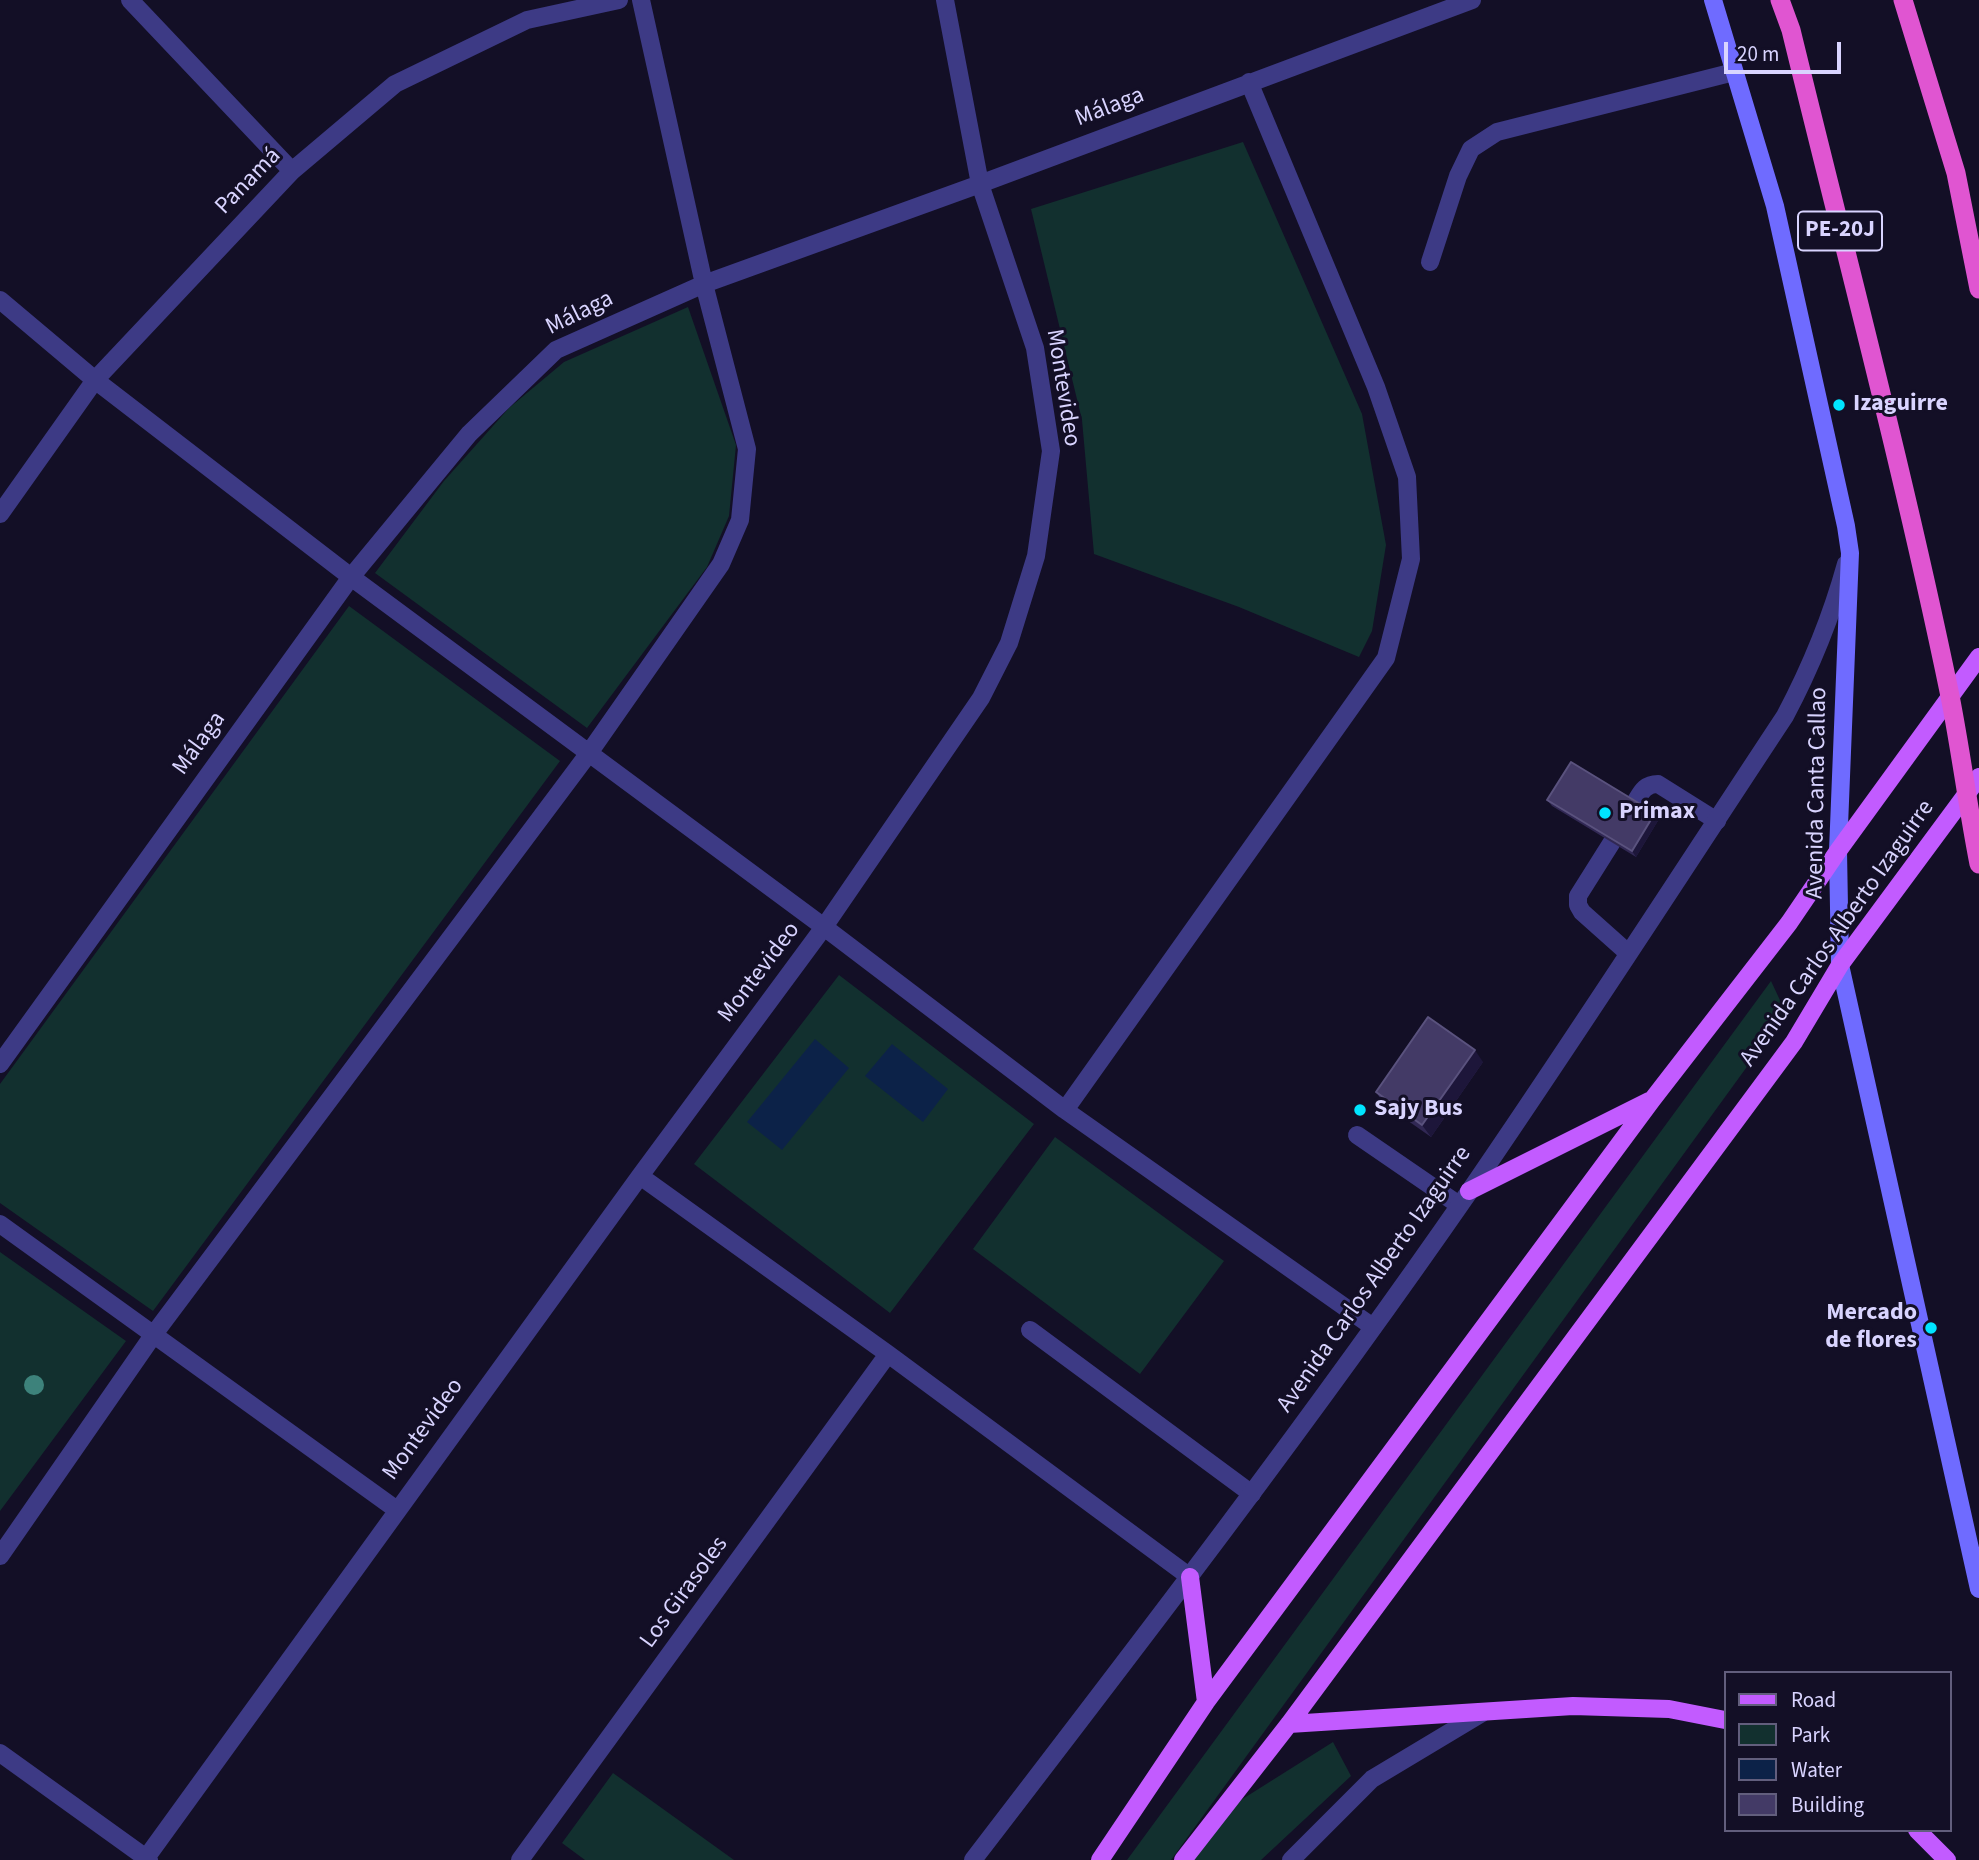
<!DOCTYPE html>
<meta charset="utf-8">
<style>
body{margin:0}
#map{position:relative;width:1979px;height:1860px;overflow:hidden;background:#130f26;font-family:"Source Sans 3",sans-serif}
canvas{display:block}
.legend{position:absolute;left:1724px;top:1671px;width:228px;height:161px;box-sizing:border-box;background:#130f26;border:2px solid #625e7d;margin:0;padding:9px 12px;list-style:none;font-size:21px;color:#d9d4ff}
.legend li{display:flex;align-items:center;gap:14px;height:35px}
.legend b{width:35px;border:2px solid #625e7d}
.scale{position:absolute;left:1724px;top:42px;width:117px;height:32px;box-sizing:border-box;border:4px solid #d9d4ff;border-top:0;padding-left:9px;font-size:21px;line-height:24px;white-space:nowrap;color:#d9d4ff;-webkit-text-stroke:5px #130f26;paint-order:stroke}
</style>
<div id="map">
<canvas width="1979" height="1860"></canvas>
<ul class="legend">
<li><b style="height:9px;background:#c25bff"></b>Road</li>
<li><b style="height:19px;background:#12302f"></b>Park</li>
<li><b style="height:19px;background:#0c2248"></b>Water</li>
<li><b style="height:19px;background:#433a66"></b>Building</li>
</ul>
<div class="scale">20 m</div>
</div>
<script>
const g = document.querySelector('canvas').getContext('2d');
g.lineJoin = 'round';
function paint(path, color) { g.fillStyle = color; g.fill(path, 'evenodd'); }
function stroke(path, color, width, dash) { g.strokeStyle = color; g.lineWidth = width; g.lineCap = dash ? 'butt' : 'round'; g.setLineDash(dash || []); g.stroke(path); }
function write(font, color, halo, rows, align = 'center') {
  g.font = font + ' "Source Sans 3",sans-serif'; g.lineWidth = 6; g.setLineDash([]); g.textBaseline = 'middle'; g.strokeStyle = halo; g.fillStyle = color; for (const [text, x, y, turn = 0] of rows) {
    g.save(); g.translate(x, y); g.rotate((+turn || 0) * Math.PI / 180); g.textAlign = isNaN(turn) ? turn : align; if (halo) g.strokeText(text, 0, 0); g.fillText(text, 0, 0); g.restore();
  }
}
paint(new Path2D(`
 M1243,142L1362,414L1386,545L1372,631L1359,657L1239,607L1094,554L1082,420L1031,209Z
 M688,307L736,445L729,516L707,567L587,728L375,573L444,481L509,408L564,362Z
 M349,606L560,761L153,1311L0,1203V1084Z
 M839,975L1034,1124L890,1313L694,1164Z
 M1771,981L1786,1013L1171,1860H1127Z
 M1055,1137L1224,1261L1140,1374L973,1249Z
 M0,1252L126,1341L0,1511Z
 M1333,1742L1351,1776L1261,1860H1194L1233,1805Z
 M613,1773L734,1860H585L562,1843Z`), '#12302f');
paint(new Path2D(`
 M815,1039L849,1068L782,1150L747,1122Z
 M892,1044L948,1089L923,1122L865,1076Z`), '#0c2248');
stroke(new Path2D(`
 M1430,262L1458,176L1471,149L1497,132L1734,72
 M1634,804C1641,793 1644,784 1658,784L1717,821
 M1612,842L1578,896V905L1582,912L1628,953
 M1357,1135L1459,1205
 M1030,1330L1252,1494`), '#3d3a85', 18);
stroke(new Path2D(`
 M130,0L292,171
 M0,300L95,380L351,577L824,927L1065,1110L1373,1327
 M0,514L95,380L292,171L395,84L527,20L619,0
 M0,1064L351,577L469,434L556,350L704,284L980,184L1472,0
 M1065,1110L1386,658L1411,559L1407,477L1376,387L1249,82
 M640,1176L888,1354L1190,1577
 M0,1224L397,1510
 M0,1556L154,1334L589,753L721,564L740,520L747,449L704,284L641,0
 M0,1753L149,1860
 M146,1858L640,1176L824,927L981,698L1009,643L1036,556L1051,451L1035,348L980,184L945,0
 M520,1860L888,1354`), '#3d3a85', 18);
stroke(new Path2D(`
 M973,1860C1142,1640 1311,1420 1469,1192C1577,1035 1680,875 1785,716C1811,667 1831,618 1846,564
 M1291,1860L1372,1779L1482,1713`), '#3d3a85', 18);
stroke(new Path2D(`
 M1713,0L1775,206L1846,526L1850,553L1838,851L1840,965L1979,1589`), '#6f6bff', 18);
stroke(new Path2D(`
 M1469,1191L1649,1101
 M1190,1577L1206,1702
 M1289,1724L1573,1706L1669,1709L1725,1720
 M1917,1830L1947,1860
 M1100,1860L1206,1702L1652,1100L1789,923L1838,851L1979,657
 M1183,1860L1289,1724L1794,1042L1840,965L1979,777`), '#c25bff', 18);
stroke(new Path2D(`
 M1780,0L1791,30C1845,252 1904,473 1950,696C1961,752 1968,808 1979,864
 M1903,0L1956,173L1979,289`), '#e055d1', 19);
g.fillStyle = '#3d827b';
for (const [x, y] of [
 [34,1385]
]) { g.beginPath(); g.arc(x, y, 10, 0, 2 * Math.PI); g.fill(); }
paint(new Path2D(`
 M1547,800L1655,813L1659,819L1636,857L1552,806Z
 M1483,1062L1431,1137L1384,1104L1376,1092Z`), '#312854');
paint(new Path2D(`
 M1655,813L1659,819L1636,857L1632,851Z
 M1475,1050L1483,1062L1431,1137L1422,1125Z`), '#1d163a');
const building = new Path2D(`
 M1571,762L1655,813L1632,851L1547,800Z
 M1428,1017L1475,1050L1422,1125L1376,1092Z`);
paint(building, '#433a66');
stroke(building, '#5a527e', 2);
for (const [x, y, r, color] of [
 [1839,405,7,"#00e5ff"],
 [1605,813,7,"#00e5ff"],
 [1360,1110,7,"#00e5ff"],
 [1931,1328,7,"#00e5ff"]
]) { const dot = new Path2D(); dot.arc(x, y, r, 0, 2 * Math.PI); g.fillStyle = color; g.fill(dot); stroke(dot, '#130f26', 2.5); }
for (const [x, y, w] of [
 [1840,231,84]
]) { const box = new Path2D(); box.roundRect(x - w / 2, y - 19.5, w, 39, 5); g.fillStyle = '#130f26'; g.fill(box); stroke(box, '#d9d4ff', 2); }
write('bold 23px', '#d9d4ff', null, [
 ["PE-20J",1840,231]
]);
write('24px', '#d9d4ff', '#130f26', [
 ["Málaga",1110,108,-21],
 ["Panamá",249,182,-46],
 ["Málaga",580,314,-26],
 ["Montevideo",1062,388,81],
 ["Málaga",200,744,-54],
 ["Avenida Canta Callao",1818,793,-89],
 ["Avenida Carlos Alberto Izaguirre",1838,934,-55],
 ["Montevideo",760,973,-53],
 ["Avenida Carlos Alberto Izaguirre",1375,1280,-55],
 ["Montevideo",424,1430,-54],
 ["Los Girasoles",685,1593,-54]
]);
write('bold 24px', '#d9d4ff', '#130f26', [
 ["Izaguirre",1853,405],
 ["Primax",1619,813],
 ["Sajy Bus",1374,1110],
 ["Mercado",1917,1314,"right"],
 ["de flores",1917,1342,"right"]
], 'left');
</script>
